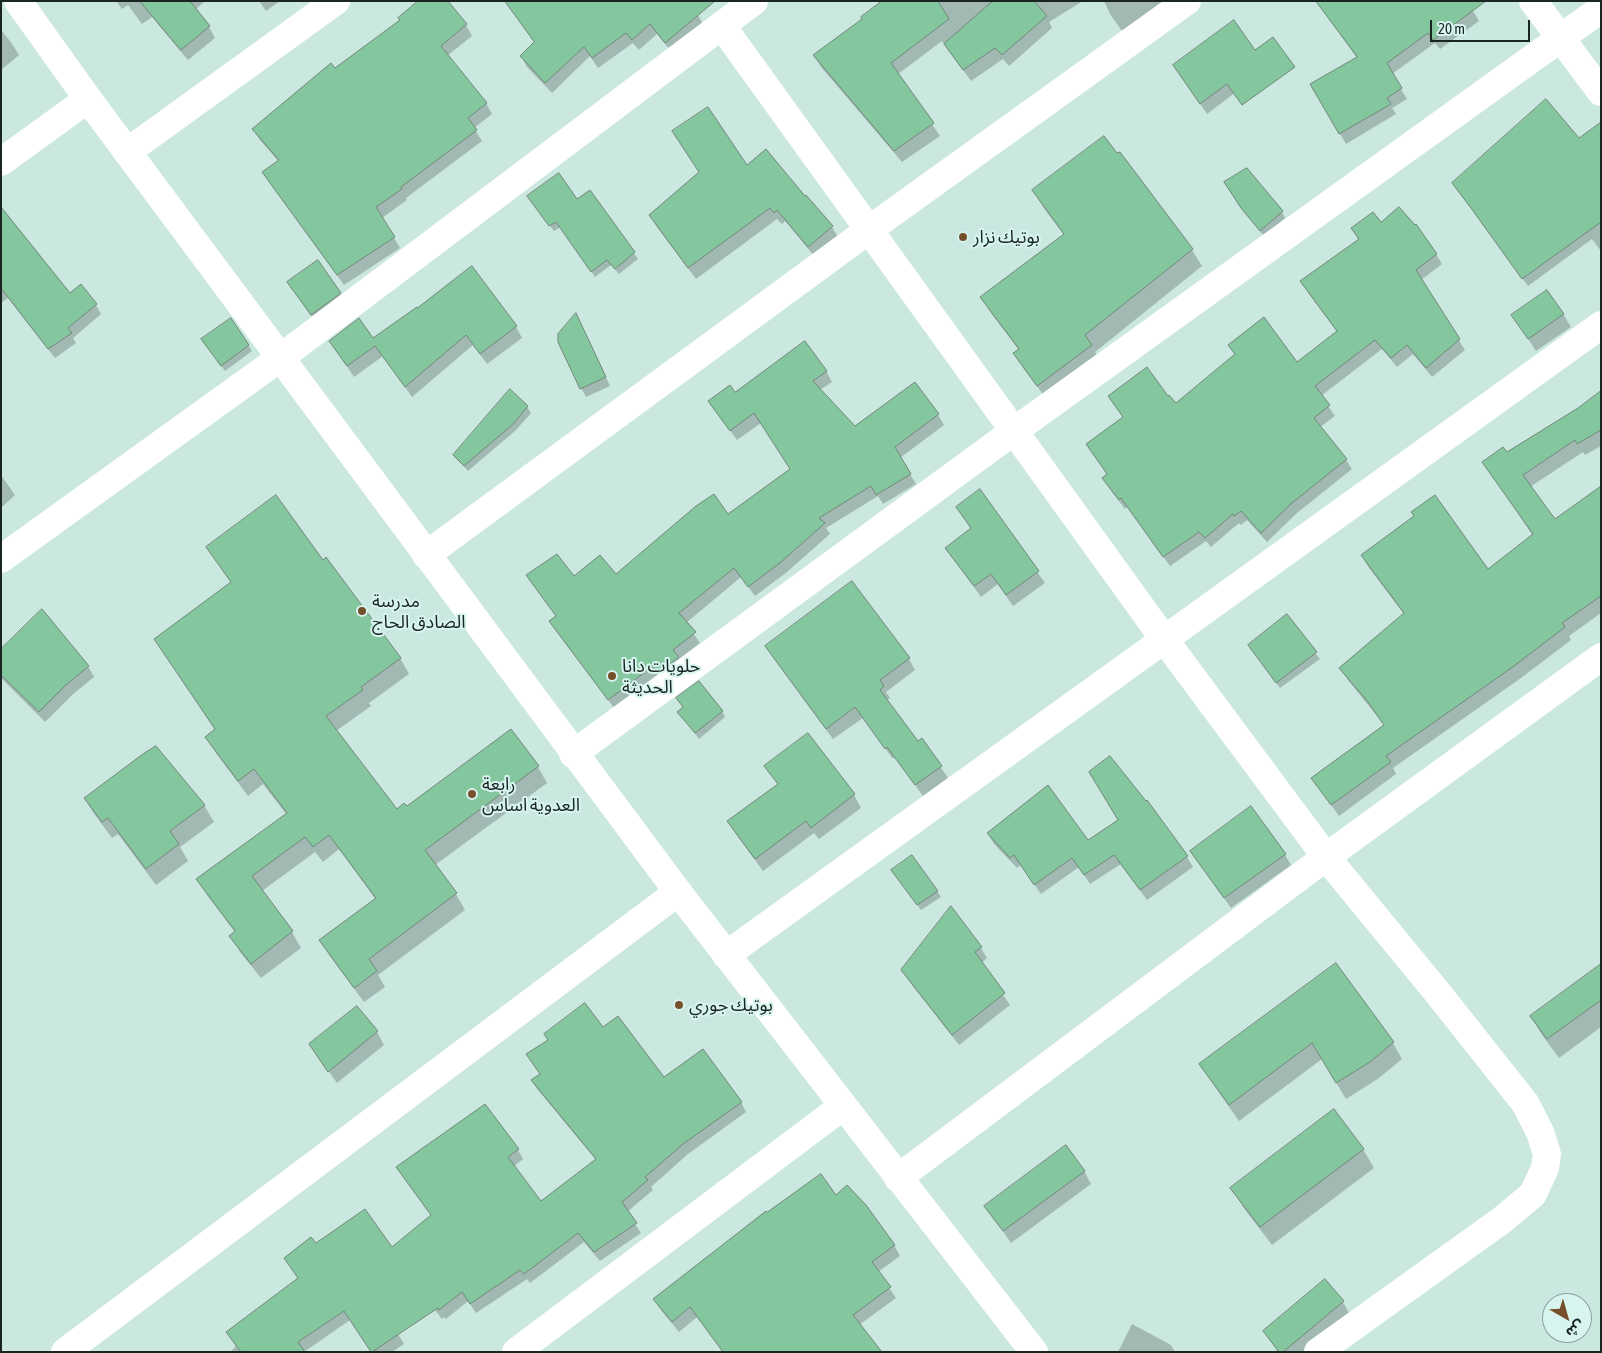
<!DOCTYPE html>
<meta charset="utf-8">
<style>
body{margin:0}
#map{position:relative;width:1602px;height:1353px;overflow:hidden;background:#cae7e0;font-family:"Asap Condensed","Noto Sans Arabic",sans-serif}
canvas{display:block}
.frame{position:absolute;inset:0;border:2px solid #1a2523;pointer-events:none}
.north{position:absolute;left:1542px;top:1293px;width:50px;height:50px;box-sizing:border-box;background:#d7f4ee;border:1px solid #8ba19d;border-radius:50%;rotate:142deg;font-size:14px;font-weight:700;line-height:20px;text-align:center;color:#1a2523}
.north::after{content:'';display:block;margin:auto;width:18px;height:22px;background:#75502b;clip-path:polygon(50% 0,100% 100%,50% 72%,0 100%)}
.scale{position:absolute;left:1430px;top:20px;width:100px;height:22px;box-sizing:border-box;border:2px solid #1a2523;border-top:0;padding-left:6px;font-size:15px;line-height:18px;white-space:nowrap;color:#1a2523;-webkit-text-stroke:4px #d7f4ee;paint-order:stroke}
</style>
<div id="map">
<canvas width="1602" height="1353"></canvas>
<div class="frame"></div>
<div class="north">ش</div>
<div class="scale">20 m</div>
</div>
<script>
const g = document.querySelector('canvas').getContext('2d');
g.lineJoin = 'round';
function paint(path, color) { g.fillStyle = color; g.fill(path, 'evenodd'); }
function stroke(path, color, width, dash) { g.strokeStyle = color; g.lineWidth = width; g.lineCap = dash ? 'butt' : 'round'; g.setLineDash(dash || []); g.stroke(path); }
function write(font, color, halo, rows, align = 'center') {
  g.font = font + ' "Asap Condensed","Noto Sans Arabic",sans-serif'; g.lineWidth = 4; g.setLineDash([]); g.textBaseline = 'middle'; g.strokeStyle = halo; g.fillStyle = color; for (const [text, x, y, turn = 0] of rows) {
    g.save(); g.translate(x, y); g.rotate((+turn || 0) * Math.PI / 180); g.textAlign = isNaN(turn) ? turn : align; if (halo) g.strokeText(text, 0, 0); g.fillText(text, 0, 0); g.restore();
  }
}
paint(new Path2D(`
 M116,1H205L195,10L209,27L215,38L188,60L152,17L142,24L128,5L122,9Z
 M259,1H280L266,11Z
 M447,1L466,25L472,36L447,56L486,103L492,114L474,128L482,141L406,198L407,200L382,218L400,248L344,285L270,183L279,162L260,140L254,130L335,69Z
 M884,1H1083L1049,22L1052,28L1009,66L1003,59L971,81L942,41L898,74L940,136L902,162L821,67L814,55L864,20Z
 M1104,1H1164L1122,31L1110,14Z
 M1316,1H1467L1479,21L1440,49L1435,43L1392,74L1407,99L1392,108L1396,114L1346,144L1311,85L1357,58Z
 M698,15L704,26L672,52L657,34L639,50L633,43L598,68L590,56L552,93L527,67L521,56L535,43Z
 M1,30L10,41L19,55L1,70Z
 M1174,66L1244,86L1207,114Z
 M1579,139H1601V251L1592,239L1528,286L1453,184Z
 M1119,153L1192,250L1202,266L1095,352L1101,362L1048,401L1024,369L1015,353L1019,350L991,313L982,297L1064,235L1043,207L1033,190Z
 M747,167L805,198L806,197L832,227L839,239L816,258L785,221L782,224L777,219L696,279L657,227L651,216L700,173Z
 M1229,189L1282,212L1285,218L1264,236L1246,214Z
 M590,192L638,259L619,274L611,265L595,277L561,227L554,231L532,202L577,201Z
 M1381,224L1436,254L1442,264L1421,280L1465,350L1432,377L1413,354L1397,367L1382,349L1321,396L1335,416L1320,427L1346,460L1352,469L1297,513L1267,542L1247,520L1241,525L1239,523L1211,547L1206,541L1170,566L1127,507L1125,509L1109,488L1104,479L1108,475L1088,445L1124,418L1109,397L1167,398L1176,404L1235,355L1229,345L1297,364L1338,333L1307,291L1359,240L1352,229Z
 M1,249L70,294L96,305L101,314L73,338L76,343L55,358L8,298L1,303Z
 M289,283L340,293L347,306L319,327Z
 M1563,314L1571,327L1536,351L1513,316Z
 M576,315L610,386L586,397L581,388Z
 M516,327L522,338L487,364L473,345L412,397L383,356L354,377L330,341L373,340Z
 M206,345H248L252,351L225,371Z
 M826,371L832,382L820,390L855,428L938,415L944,425L900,458L916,484L883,504L878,496L826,528L830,534L787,572L755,596L741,577L686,623L700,643L615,709L557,632L551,622L557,617L534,586L574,578L615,576L728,515L791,469L761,423L737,440L716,411L735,393Z
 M510,391L527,407L531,413L516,430L468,471L454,455Z
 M1601,403V446L1585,455L1583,452L1530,487L1554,521L1601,487V613L1569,636L1571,640L1521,678L1393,768L1396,774L1339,816L1313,779L1385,726L1348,680L1341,668L1404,614L1369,568L1362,556L1488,571L1533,536L1484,462L1506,453Z
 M1,475L15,495L1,508Z
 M980,491L1045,583L1013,606L998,584L981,597L946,548L971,529L957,508Z
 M208,547L323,561L400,658L409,674L369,703L371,706L336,731L397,811L538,767L547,783L435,865L456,894L465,910L378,975L385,987L364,1002L330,956L321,941L376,900L339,849L323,862L315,852L262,891L292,932L301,948L261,978L240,952L231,936L235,932L207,895L198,879L287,815L263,784L248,796L216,753L207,737L215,730L156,640L231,583Z
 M1287,616L1320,659L1280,688L1253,651Z
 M1,651L88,666L94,677L72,695L45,722L1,678Z
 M773,657L909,659L915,670L886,692L890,698L886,701L918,743L922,740L948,778L923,796L895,757L893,759L863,718L833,739Z
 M684,708L722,711L725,717L699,739L679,712Z
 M156,748L204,805L214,822L180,847L188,861L156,885L118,834L112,838L95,815L85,799Z
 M766,766L854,795L861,808L819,839L814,833L763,871L736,834L729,822L778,785Z
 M988,834L1088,842L1187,857L1193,867L1147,900L1121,864L1090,884L1079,867L1041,894L1021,865L1017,868L994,844Z
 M1192,852L1285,855L1291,865L1231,908Z
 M896,876L937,891L941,897L921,910Z
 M951,908L981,948L987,958L981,963L1010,1005L959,1045L909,981L903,970Z
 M1336,965L1393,1043L1402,1059L1379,1078L1346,1099L1322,1059L1239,1121L1211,1081L1201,1064Z
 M1601,966V1027L1559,1058L1542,1035L1531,1016Z
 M357,1007L377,1032L384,1045L337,1083L310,1044Z
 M603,1029L664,1079L741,1102L746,1112L688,1154L651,1187L653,1190L627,1212L641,1233L600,1261L584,1242L530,1283L527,1279L476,1313L468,1301L446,1319L444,1317L442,1319L422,1293L398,1334L404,1344L392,1352H371L350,1320L304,1352H230L236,1346L227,1332L299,1279L285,1258L315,1245L392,1249L432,1216L403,1177L518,1150L523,1159L513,1167L541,1203L596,1160L538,1090L532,1081Z
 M1363,1149L1374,1168L1272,1245L1243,1207L1232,1188Z
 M1084,1171L1091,1184L1011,1243L986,1206Z
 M836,1197L894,1245L900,1256L878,1272L896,1298L859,1325L879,1352H719L722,1350L697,1317L679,1332L661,1310L655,1299Z
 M1325,1281L1343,1302L1350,1315L1306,1352H1278L1265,1331Z
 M1132,1324L1171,1345L1175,1352H1118Z`), '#0003');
const building = new Path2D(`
 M140,1H190L210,26L181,50Z
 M418,1H448L467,24L441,46L487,103L468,118L477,130L401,187L402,189L376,207L395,237L337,275L262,172L279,160L252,129L331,63L335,68L400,20L398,18Z
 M505,1H715L665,43L650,24L632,40L626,33L592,58L584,47L545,83L520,56L534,42Z
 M882,1H938L949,19L891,63L934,123L894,151L813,55L862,19L861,17Z
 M993,1H1034L1047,16L1002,55L995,48L963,70L944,44Z
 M1316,1H1486L1433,40L1428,33L1387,63L1402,88L1387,98L1391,104L1339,134L1310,84L1357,57Z
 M1234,20L1255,50L1273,37L1295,67L1242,105L1227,84L1200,104L1173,65Z
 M1546,99L1579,138L1601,122V222L1522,279L1471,208L1452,183Z
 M708,107L747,165L766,149L805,196L806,195L833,226L808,247L777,210L774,213L770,208L688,268L649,215L699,172L672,131Z
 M1104,136L1117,153L1120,152L1193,249L1085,335L1092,345L1037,386L1013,353L1019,349L980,297L1064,234L1032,190Z
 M1247,168L1283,211L1260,231L1241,208L1224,182Z
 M559,173L577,199L590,190L635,252L615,269L607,260L591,272L556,222L549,226L527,196Z
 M1,207L70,293L81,284L97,304L68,328L72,333L48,349L1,288Z
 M1399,207L1415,225L1416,224L1437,254L1416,270L1460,339L1426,368L1407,345L1391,358L1375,340L1315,386L1330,405L1314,418L1347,459L1292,503L1261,533L1241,511L1234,516L1233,514L1205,538L1199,532L1163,557L1121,498L1119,500L1102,478L1107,474L1086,444L1123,417L1108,396L1147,367L1168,396L1169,395L1176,403L1235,354L1228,345L1264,317L1297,362L1337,331L1300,281L1359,239L1351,228L1373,212L1381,222Z
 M318,260L341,293L311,315L287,282Z
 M472,266L517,326L480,354L466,335L405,387L375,346L347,366L329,341L359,318L373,338L417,307V308Z
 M1547,290L1564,314L1528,339L1511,315Z
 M576,313L606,377L580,389L558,342V334Z
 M231,318L249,345L221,366L201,339Z
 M805,341L827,371L813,381L855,426L915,382L939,414L895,447L911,474L876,495L871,486L819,518L825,523L781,562L748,587L734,568L679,613L696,632L673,650L679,657L658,673L653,666L608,700L549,621L556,616L526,575L557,554L574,576L600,555L616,574L696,506L714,494L728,514L790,469L754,413L730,431L708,401L730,385L735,392Z
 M510,389L528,406L513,424L464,466L453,455Z
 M1601,391V430L1577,444L1575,440L1523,475L1555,519L1601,486V596L1562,623L1565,627L1514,666L1386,756L1391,762L1331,805L1311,778L1384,725L1368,702L1339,668L1404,613L1361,555L1414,516L1411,512L1435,495L1488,569L1533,534L1482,462L1503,447L1507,452L1578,408Z
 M980,489L1039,571L1006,595L991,574L974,586L945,548L971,528L956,507Z
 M276,495L323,560L326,557L401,658L361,687L363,690L326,716L397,809L404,803L407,806L511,729L539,766L425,850L457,893L369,959L377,971L354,988L319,940L376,898L329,835L313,847L305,837L252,876L293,931L251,964L229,936L235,931L196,879L287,813L254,769L238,781L205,737L215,729L154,639L231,582L206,547Z
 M852,581L910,658L880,680L884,686L880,690L918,741L922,738L942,766L915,785L887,747L885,749L855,707L826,729L765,646Z
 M42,609L89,666L66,685L39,712L1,675V649Z
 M1287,614L1317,652L1276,683L1248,645Z
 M699,681L723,711L695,733L677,712L683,707L676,698Z
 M808,733L855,794L811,828L806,821L755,859L727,821L778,784L764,766Z
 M156,746L205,805L170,831L179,844L146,869L108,818L102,822L84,798L143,754Z
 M1110,756L1146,801L1147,800L1188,856L1140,890L1114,855L1084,875L1072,858L1034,885L1014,855L1010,858L987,833L1048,785L1088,840L1118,820L1089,772Z
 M1251,806L1286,854L1224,898L1190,851Z
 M912,855L938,891L917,905L891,870Z
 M951,906L982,947L975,952L1005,993L952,1035L901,970Z
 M1336,963L1394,1042L1370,1062L1336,1083L1312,1043L1229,1105L1199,1064Z
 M1601,964V1000L1547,1039L1530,1016Z
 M585,1003L603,1027L618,1016L664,1077L703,1049L742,1102L683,1144L645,1177L648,1180L622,1202L637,1223L594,1252L578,1233L524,1274L520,1270L470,1304L462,1292L439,1310L438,1308L372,1352H371L344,1311L298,1342L305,1352H241L226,1332L298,1278L284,1258L311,1237L316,1243L365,1209L392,1247L431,1215L396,1167L485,1104L519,1149L508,1157L541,1201L596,1159L531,1080L540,1074L526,1054L548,1040L544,1034Z
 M357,1006L378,1031L328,1072L309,1044Z
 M1334,1109L1364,1149L1260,1227L1230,1188Z
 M1066,1145L1085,1171L1003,1231L984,1206Z
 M821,1174L836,1195L847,1185L866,1205L895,1245L872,1262L891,1287L853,1315L882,1352H723L690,1307L672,1322L653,1299L766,1211L767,1212Z
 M1325,1279L1344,1301L1283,1352H1279L1263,1331Z`);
paint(building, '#84c69e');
stroke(building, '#728779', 1);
stroke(new Path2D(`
 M1533,1L1601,92
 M722,26L1164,639L1326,857L1437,992L1525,1103L1540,1132L1547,1154L1545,1168L1533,1194L1502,1220L1318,1352
 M127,152L336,1
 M1,162L88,99
 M426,555L870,229L1187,1
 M573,754L1014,431L1601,9
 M726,955L1601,325
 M898,1178L1326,857L1601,657
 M65,1352L678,892
 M516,1352L843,1106`), '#fff', 28);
stroke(new Path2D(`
 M18,1L88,99L678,892L1034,1352
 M1,559L280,358L754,1`), '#fff', 28);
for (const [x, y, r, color] of [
 [963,237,5,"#75502b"],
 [362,611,5,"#75502b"],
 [612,676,5,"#75502b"],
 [472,794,5,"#75502b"],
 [679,1005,5,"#75502b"]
]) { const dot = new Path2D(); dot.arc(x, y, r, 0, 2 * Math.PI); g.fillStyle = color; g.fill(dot); stroke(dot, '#d7f4ee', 2); }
write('18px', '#1a2523', '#d7f4ee', [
 ["بوتيك نزار",973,237],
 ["مدرسة",372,601],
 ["الصادق الحاج",372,622],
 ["حلويات دانا",622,666],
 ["الحديثة",622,687],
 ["رابعة",482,784],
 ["العدوية اساس",482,805],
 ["بوتيك جوري",689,1005]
], 'left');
</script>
